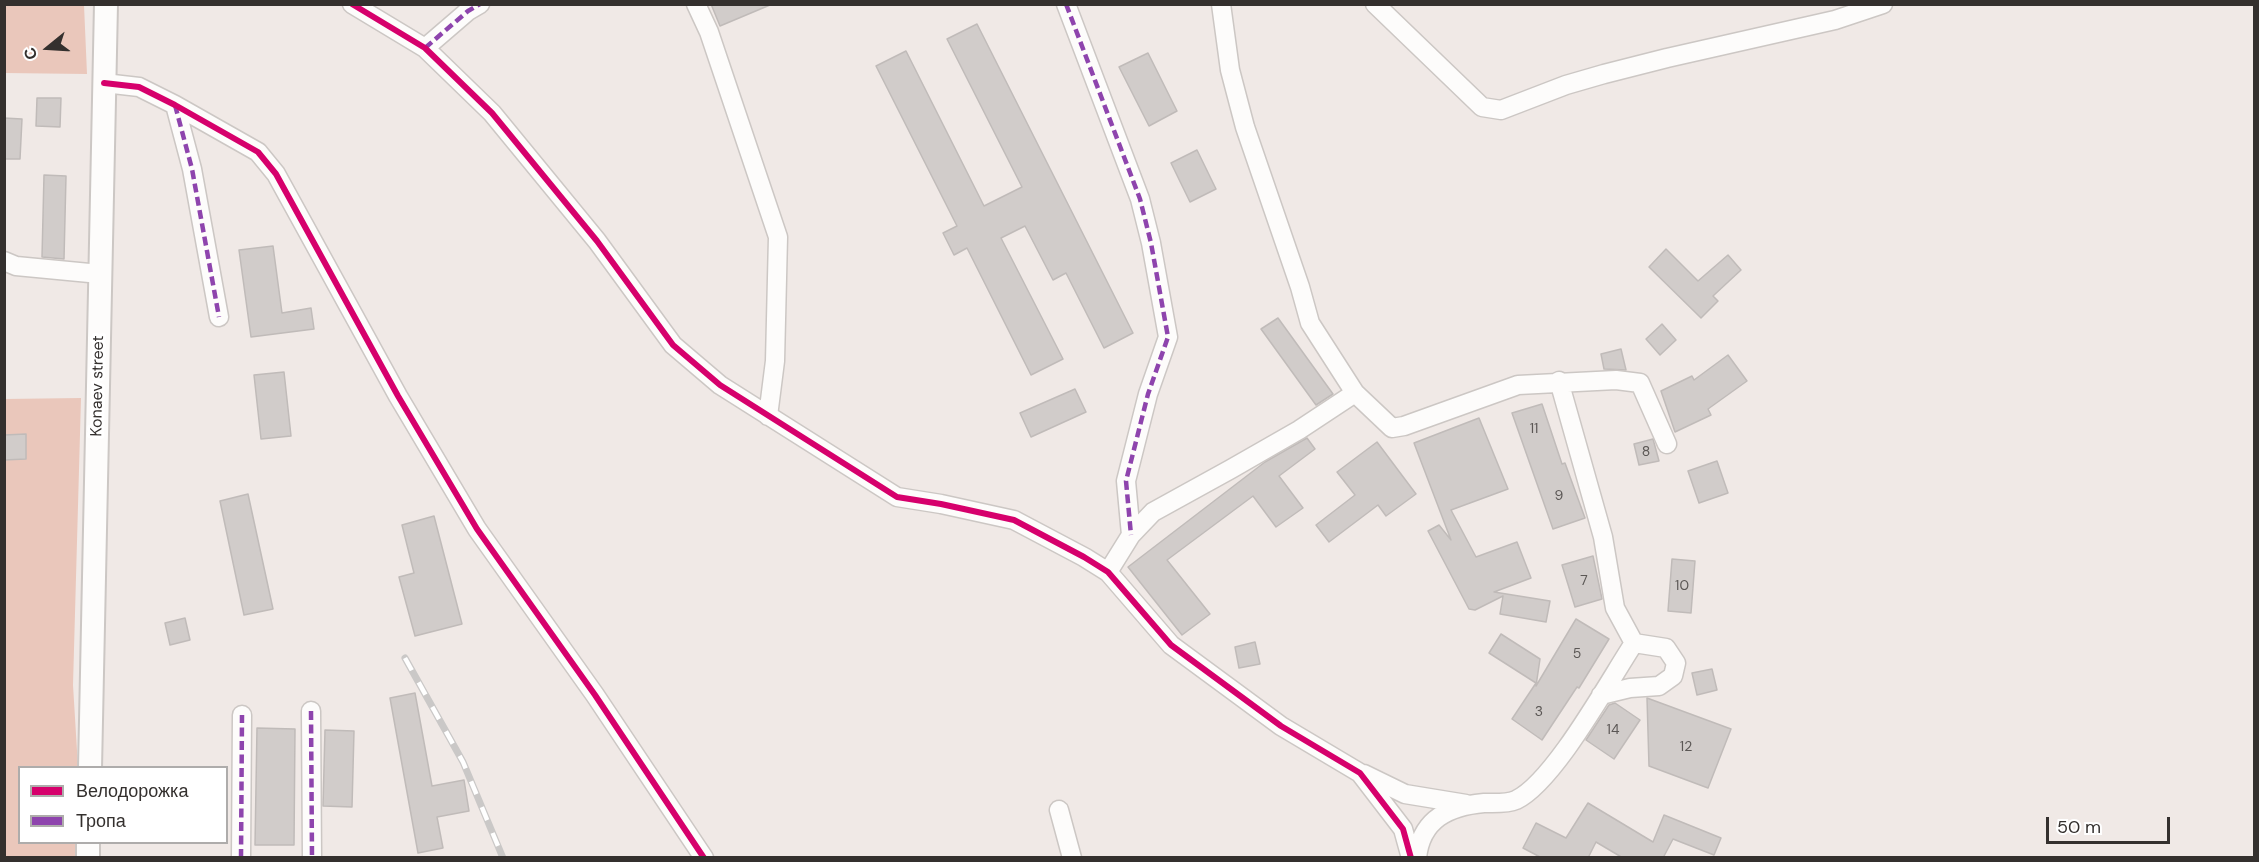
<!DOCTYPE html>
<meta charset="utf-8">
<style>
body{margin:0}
#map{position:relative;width:2259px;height:862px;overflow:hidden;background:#f0e9e6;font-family:"DM Sans",sans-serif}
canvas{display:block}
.frame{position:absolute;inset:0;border:6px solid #34302e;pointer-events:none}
.legend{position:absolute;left:18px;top:766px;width:210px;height:78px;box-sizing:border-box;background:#fff;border:2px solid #aeacab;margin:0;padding:8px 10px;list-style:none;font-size:18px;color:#34302e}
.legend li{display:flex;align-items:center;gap:12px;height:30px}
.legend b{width:30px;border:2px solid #aeacab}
.north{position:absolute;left:18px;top:18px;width:60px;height:60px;-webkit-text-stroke:4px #fff;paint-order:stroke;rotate:252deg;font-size:16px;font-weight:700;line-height:24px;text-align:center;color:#34302e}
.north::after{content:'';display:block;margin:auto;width:21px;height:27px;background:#34302e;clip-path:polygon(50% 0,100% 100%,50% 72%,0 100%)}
.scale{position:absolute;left:2046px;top:817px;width:124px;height:27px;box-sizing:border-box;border:3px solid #34302e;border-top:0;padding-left:8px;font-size:18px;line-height:21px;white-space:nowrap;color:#34302e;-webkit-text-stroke:4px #fff;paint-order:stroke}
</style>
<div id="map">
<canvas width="2259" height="862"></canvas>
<div class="frame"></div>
<ul class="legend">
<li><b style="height:8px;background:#d6006c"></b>Велодорожка</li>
<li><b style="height:8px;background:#8e44ad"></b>Тропа</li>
</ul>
<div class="north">С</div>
<div class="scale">50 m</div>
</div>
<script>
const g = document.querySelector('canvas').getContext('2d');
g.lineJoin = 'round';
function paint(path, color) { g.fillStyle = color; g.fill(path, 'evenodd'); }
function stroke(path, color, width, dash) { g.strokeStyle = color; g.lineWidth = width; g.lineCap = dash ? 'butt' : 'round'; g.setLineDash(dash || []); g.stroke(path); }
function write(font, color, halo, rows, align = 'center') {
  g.font = font + ' "DM Sans",sans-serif'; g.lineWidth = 6; g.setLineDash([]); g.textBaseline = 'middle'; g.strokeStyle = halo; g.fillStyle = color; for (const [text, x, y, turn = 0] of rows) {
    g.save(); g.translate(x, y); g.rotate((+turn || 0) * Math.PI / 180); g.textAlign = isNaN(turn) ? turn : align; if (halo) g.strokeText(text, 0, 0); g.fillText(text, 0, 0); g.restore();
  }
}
paint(new Path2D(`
 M5,4L84,5L87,74L5,73Z
 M81,398L73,685L78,767L20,768V842L82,843V857H5L4,399Z`), '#eac7bb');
const building = new Path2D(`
 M711,4H770V5L720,26Z
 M977,24L1133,333L1104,348L1066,273L1053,280L1025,226L1001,238L1063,359L1031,375L967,248L954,255L943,233L957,226L876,66L906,51L984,206L1022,187L947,39Z
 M1148,53L1177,111L1149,126L1119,67Z
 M37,98H61L60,127L36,126Z
 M4,118L22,119L20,159H4Z
 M1197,150L1216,189L1190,202L1171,163Z
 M44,175L66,176L64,259L42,257Z
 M273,246L282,313L311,308L314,329L251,337L239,250Z
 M1666,249L1698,281L1728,255L1741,270L1713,296L1718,301L1701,318L1649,267Z
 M1278,318L1333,394L1316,405L1261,329Z
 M1662,324L1676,340L1660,355L1646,339Z
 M1621,349L1626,370L1604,369L1601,354Z
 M1728,355L1747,381L1708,409L1711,415L1675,432L1661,391L1692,376L1694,380Z
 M284,372L291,436L261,439L254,375Z
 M1075,389L1086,412L1031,437L1020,413Z
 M1542,404L1562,464L1565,463L1585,518L1553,529L1512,413Z
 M1479,418L1508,489L1451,510L1476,557L1517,542L1531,578L1494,592L1550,601L1546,622L1500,614L1503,596L1475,610L1469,609L1428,531L1439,525L1451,540L1414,443Z
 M26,434V459L4,460V435Z
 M1307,438L1315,449L1279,476L1303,508L1276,527L1253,496L1167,560L1210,614L1182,635L1128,567L1265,462Z
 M1653,439L1659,461L1639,465L1634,444Z
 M1377,442L1416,494L1386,516L1378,505L1329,542L1316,525L1355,495L1337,472Z
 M1717,461L1728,493L1699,503L1688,471Z
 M248,494L273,609L244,615L220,501Z
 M434,516L462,624L415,636L399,577L414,573L402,525Z
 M1593,556L1602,599L1575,607L1562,565Z
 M1672,559L1695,561L1691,613L1668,611Z
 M185,618L190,640L170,645L165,623Z
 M1576,619L1609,639L1579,688L1577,687L1542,740L1512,719L1536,683L1489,653L1501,634L1540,659L1536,686Z
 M1255,642L1260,664L1239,668L1235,647Z
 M1712,669L1717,690L1697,695L1692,673Z
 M415,693L432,786L464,780L469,811L437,817L443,848L418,853L390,698Z
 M1647,698L1731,729L1708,788L1649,766Z
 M1615,703L1640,720L1614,759L1586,740L1609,705Z
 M257,728L295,729L294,845H255Z
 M325,730L354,731L352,807L323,806Z
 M1588,803L1653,842L1664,815L1721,838L1714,855L1673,839L1663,858H1623L1596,842L1588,858H1542L1523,848L1536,823L1566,838Z`);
paint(building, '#d1ccca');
stroke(building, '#c0bbb9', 1.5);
const minor = new Path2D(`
 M352,4L425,48L492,113L597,241L673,345L720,385L897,497L941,504L1014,520L1084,557L1108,572L1171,645L1281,726L1360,773L1403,829L1411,858
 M696,4L709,32L778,237L775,361L768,416
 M1066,4L1140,199L1151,243L1168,337L1148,394L1126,481L1131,535
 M1221,4L1230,70L1245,127L1300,287L1310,323L1355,393L1392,428L1404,426L1518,385L1616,380L1640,383L1667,444
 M1375,4L1482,107L1501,110L1566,85L1604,74L1667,58L1835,20L1883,4
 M425,48L468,11L480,4
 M104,83L139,87L175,105L258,152L276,174L398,396L477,529L595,695L704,858
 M175,105L192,169L219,317
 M4,261L16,266L100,274
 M1108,572L1131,535L1153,512L1231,469L1299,430L1355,393
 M1601,695L1630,688L1659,686L1673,676L1676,663L1666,648L1634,643
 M311,711L312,858
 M1364,774L1405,794L1466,804
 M1059,810L1072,858
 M241,858L242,715
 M1417,858C1421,819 1449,806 1484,803C1494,803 1507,804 1516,800C1554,782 1609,681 1634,643L1615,608L1603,537L1559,381`);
const major = new Path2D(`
 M90,768L106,4
 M88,858V842`);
stroke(minor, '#ccc7c4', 21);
stroke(major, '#ccc7c4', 26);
stroke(minor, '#fdfcfb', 18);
stroke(major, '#fdfcfb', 22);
const rail = new Path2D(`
 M405,658L463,762L503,858`);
stroke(rail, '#cac8c7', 7);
stroke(rail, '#fff', 4.5, [14]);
stroke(new Path2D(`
 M1066,4L1140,199L1151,243L1168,337L1148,394L1126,481L1131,535
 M425,48L468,11L480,4
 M175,105L192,169L219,317
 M311,711L312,858
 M241,858L242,715`), '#8e44ad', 4.5, [9, 4.5]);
stroke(new Path2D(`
 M352,4L425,48L492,113L597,241L673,345L720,385L897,497L941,504L1014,520L1084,557L1108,572L1171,645L1281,726L1360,773L1403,829L1411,858
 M104,83L139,87L175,105L258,152L276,174L398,396L477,529L595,695L704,858`), '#d6006c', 6);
write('14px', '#5b5755', null, [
 ["11",1534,429],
 ["8",1646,452],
 ["9",1559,496],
 ["7",1584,581],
 ["10",1682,586],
 ["5",1577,654],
 ["3",1539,712],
 ["14",1613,730],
 ["12",1686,747]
]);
write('16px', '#34302e', '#fff', [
 ["Konaev street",98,386,-89]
]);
</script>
